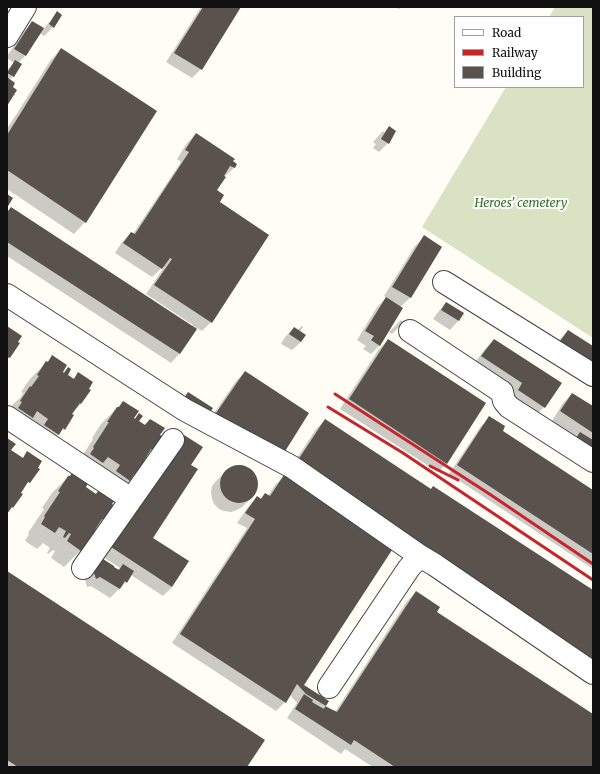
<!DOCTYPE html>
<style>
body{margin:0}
#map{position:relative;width:600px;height:774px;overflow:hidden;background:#fffdf5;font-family:Merriweather,serif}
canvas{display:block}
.frame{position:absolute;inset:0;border:8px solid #111;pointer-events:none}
.legend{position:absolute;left:454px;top:16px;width:130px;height:72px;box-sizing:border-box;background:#fff;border:1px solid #a0a0a0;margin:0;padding:5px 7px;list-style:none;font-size:12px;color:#111}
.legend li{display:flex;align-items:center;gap:8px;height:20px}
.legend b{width:20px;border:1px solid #a0a0a0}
</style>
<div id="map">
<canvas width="600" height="774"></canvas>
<div class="frame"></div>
<ul class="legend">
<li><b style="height:5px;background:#fff"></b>Road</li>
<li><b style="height:5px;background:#c4262e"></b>Railway</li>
<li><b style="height:11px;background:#5a524d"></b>Building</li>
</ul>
</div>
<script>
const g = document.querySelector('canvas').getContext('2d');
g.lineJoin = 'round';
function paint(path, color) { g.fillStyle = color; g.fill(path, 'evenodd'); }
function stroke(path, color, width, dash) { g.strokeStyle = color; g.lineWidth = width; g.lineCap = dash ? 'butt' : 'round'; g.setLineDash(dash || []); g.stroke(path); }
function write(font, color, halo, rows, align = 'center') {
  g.font = font + ' Merriweather,serif'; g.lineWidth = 4; g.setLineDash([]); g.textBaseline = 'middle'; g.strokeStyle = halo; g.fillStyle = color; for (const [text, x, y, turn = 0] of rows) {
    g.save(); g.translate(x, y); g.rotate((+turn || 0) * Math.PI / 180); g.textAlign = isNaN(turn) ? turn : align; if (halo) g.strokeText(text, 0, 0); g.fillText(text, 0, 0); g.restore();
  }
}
paint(new Path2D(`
 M555,7H593V338L422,227L506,87H583V17H549Z`), '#d9e3c4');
paint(new Path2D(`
 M201,7H240L201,69L192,78L166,62Z
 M395,7H402L399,9Z
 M58,13L53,27L44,36L40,33L25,56L18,63L20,65L13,76L9,80L7,104V70L14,63L7,58V56L24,31L33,22L44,29L49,22Z
 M61,49L85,222L74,234L7,189V129L50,61Z
 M389,128L388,143L379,152L373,148L376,144L373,142L383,131L385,132Z
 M196,134L236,164L234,168L224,177L216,191L219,202L211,322L202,331L197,328L179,354L171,363L7,256V211L192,326L193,325L146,294L164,267V266L152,277L115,253L122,242L131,233L133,234L181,162L177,159L187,143Z
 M424,237L440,247L410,298L400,307L380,345L371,354L363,349L366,346L357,340L377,307L386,298L384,296L415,246Z
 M446,303L463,314L458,321L450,330L433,319L438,312Z
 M401,320L403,322L401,325L392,334L389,332Z
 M302,326L303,327L300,332L301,342L292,350L281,344L285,337L294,328L297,330Z
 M568,331L593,348L550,353L559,340Z
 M388,340L447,463L438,472L340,409L379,349Z
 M494,340L544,407L535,416L510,399L514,392L473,365L485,349Z
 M52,357L61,372L63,373L68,369L66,375L73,379L79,374L81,404L74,411L64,429L47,445L7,414L13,404L20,398L23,393L21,392L30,379Z
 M245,372L224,437L206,425L236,381Z
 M572,394L593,408V464L571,442L576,437L552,421L563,403Z
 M123,402L134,419L139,414L138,421L144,425L150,420L159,435L161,436L152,450L145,456L135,475L119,491L103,519L96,526L86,545L64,567L51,558L55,551L53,550L48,554L47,553L50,548L43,543L37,549L25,541L29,534L28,533L44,509L42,508L52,493L74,471L77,464L93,439L92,438L101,424ZM86,479L101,489L95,494L84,487Z
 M490,418L501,431L593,492V569L449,474L481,426Z
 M325,420L431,490L593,591V680L288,472L316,429Z
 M175,445L190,465L152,538L172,587L163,596L131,575L126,582L110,598L91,586L87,587L84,576L93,567L117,570L120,568L103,557Z
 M236,466H242L247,468L252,471L255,476L257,482V488L255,493L251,498L242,507L237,510L231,512L224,511L219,509L214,504L212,499L211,493L212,486L216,481L225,472L230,468Z
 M284,476L303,685L328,701L324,707L335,712L407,601L416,592L436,613L593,715V767H373L345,749L341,754L287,718L297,703L290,695L285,702L276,711L172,643L247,528L237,523L248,507L257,498L260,499L265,494L268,496L275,485Z
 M7,572L246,767H7Z`), '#0003');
paint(new Path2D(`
 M203,7H241L202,70L174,53Z
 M57,11L62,15L54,28L49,24Z
 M32,21L44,28L26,56L14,49Z
 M61,48L157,111L86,223L7,170V135Z
 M15,60L22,64L14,77L7,73Z
 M7,77L15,83L13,87L17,90L7,106Z
 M389,126L396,131L389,144L381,139Z
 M196,133L235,159L233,161L237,164L235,168L230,166L224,176L226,177L217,190L224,195L220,202L269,235L212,323L154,285L172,259L170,258L162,269L123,243L131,232L135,234L189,152L185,150Z
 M7,194L13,198L7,208Z
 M11,207L197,329L180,354L7,242V210L8,211Z
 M424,235L442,247L411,298L392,287Z
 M386,297L403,308L380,346L371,340L374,336L365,331Z
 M446,302L464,313L459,321L441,310Z
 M7,326L22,336L18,342L20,343L10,358L9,357L7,360Z
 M294,327L306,335L301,342L289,334Z
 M568,330L593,346V365L558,344Z
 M388,339L486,403L447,464L349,399Z
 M494,339L562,383L545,408L518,390L522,383L481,356Z
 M52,355L67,365L63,372L64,373L68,367L71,369L68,375L74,379L78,372L93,382L89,389L91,390L81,404L80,403L72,414L74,415L65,430L63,428L59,435L44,425L48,419L37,411L33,418L18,408L22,402L20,401L30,386L31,387L39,376L37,375L46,361L48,362Z
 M245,371L309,413L284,453L214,416Z
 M188,392L213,408L209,414L184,398Z
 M572,393L593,406V433L560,411Z
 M123,401L139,411L134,418L135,419L139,413L143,416L139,421L145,425L150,419L165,428L160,435L162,436L153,450L151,449L144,461L145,462L136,476L134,474L130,481L116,471L120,465L108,457L103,463L90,454L94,448L93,447L109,422H107L117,407H119Z
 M489,416L505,426L503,431L593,490V554L457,465Z
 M325,419L431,489L433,486L593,590V665L520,618L524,612L296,463Z
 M580,432L593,440V449L576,438Z
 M184,435L203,447L191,465L198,469L153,538L189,561L172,587L111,547Z
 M7,438L16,444L11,450L23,458L27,451L42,461L38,468L40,469L30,483L28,482L21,493L23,494L13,508L12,507L7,514Z
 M220 484a19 19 0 1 1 38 0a19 19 0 1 1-38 0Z
 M74,470L90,480L86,487L96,494L101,487L116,498L112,504L113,505L104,520L102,519L95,530L97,531L87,545L86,544L81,551L67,541L71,534L69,533L65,538L63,537L66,531L59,527L55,533L41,524L45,517L44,516L60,492L58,491L68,476H70Z
 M284,475L394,547L304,685L329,701L326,706L306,694L297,684L286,703L180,634L255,519L245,513L257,496L261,499L265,493L270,496Z
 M103,559L114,566V567L119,570L123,564L134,571L127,583L125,581L120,589L100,577L96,579L94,573L92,566L99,564Z
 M7,571L265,740L247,767H18L7,760Z
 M416,591L440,607L437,612L593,714V767H395L354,740L351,745L295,709L304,694L313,700L312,702L324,709L325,706L337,712Z`), '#5a524d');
const minor = new Path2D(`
 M7,36L25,7
 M444,282L593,375
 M7,295L185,410L292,467L420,556L435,565L593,673
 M410,331L502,392L504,401L509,407L593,461
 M7,417L131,499
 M83,568L173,440
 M329,687L409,568L420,556`);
stroke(minor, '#444', 24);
stroke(minor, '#fff', 22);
stroke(new Path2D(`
 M335,394L491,495L593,564
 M328,407L403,453L593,580
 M430,466L458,480`), '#c4262e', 3);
write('italic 12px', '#2f6b1f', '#fff', [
 ["Heroes' cemetery",521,204]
]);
</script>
